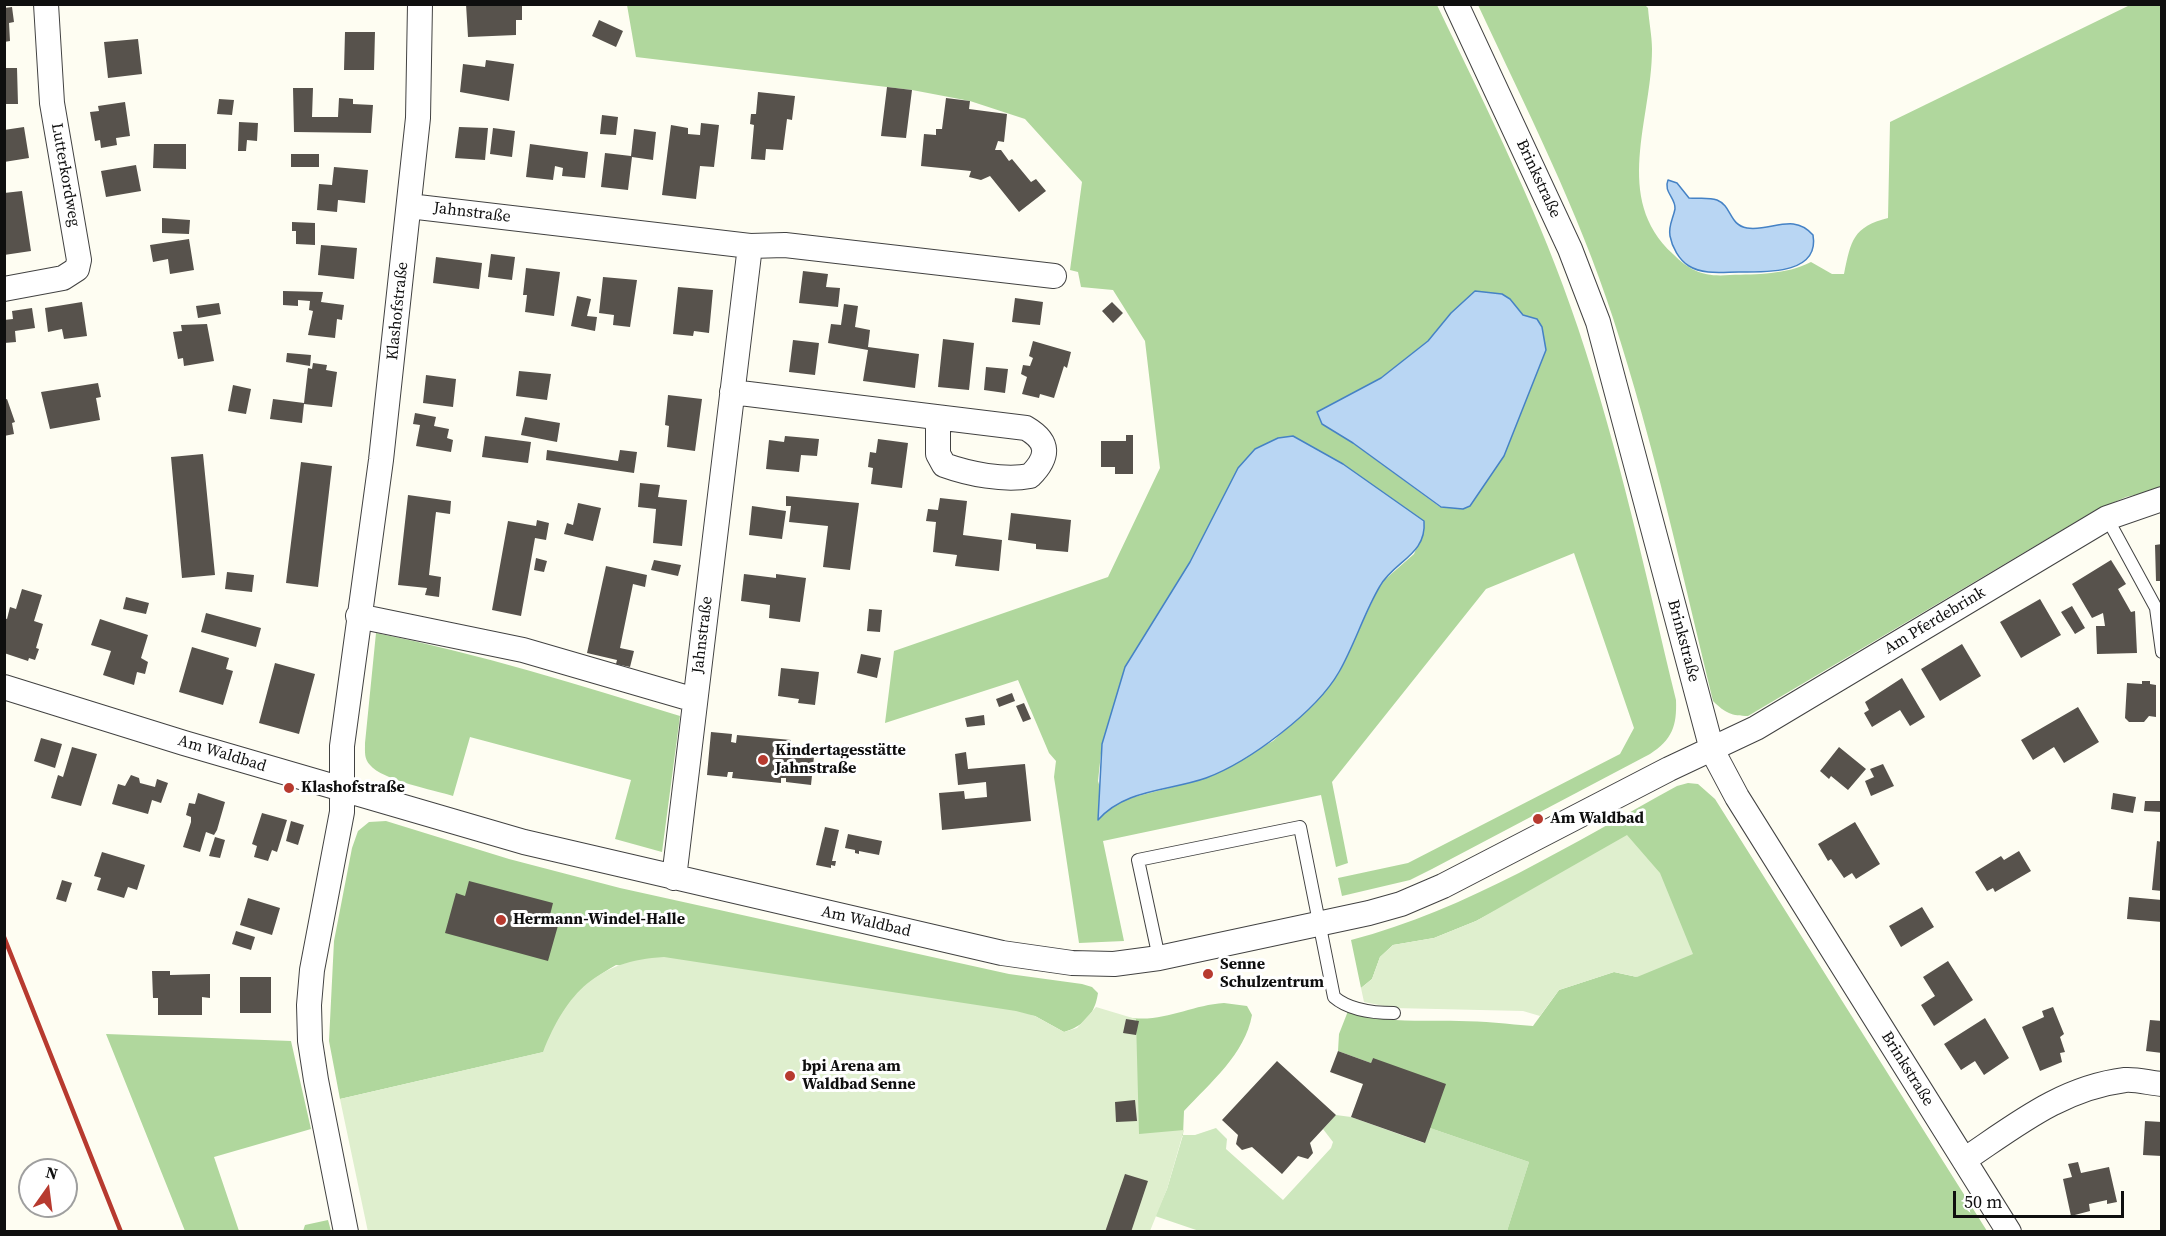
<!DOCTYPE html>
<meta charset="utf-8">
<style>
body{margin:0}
#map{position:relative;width:2166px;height:1236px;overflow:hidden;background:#fefdf2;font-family:"Source Serif 4",serif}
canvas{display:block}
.frame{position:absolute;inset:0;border:6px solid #0f0f0f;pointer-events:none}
.north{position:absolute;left:18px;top:1158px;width:60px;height:60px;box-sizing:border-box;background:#fff;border:2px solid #9f9f9f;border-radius:50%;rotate:14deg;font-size:16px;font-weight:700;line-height:24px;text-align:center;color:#0f0f0f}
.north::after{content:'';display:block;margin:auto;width:21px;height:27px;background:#b73a2f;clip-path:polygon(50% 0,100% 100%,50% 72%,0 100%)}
.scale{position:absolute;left:1953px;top:1191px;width:171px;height:27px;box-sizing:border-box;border:3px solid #0f0f0f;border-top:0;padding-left:8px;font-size:18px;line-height:21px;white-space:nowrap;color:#0f0f0f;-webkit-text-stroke:4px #fff;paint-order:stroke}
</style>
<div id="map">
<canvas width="2166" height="1236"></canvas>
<div class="frame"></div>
<div class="north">N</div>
<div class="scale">50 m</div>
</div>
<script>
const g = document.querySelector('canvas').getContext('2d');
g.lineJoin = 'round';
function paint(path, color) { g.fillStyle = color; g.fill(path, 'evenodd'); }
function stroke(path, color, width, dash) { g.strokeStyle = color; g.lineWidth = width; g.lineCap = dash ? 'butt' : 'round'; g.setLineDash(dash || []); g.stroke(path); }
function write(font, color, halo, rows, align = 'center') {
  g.font = font + ' "Source Serif 4",serif'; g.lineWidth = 6; g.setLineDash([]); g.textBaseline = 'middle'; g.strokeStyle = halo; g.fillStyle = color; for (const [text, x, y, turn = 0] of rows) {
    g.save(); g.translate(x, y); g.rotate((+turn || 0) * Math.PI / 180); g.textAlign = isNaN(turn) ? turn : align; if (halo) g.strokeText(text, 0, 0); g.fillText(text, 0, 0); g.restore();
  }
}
paint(new Path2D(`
 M1336,1115L1351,1117L1424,1143L1430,1128L1529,1162L1507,1231L1202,1232L1155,1216L1167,1189L1183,1135H1195L1216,1128L1227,1139L1226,1149L1283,1200L1331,1148L1333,1142L1323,1129Z`), '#cde7bd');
paint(new Path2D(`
 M1644,4L1648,8C1649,22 1652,36 1652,49C1652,120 1612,198 1673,254C1691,272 1705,277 1730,275C1758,274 1785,275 1811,262L1832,274H1844C1851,240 1853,227 1888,218L1890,122L2130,5H2161V489L2126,497L2094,511L1748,716C1732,716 1725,713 1713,701C1682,573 1654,444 1613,318C1578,210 1526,108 1478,5Z
 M627,5H1437C1488,111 1541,217 1578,328C1619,450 1646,576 1676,700C1677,726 1672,740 1650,754L1432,869L1410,880L1342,896L1338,878L1408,863L1620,754L1634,728L1574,553L1486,589L1332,782L1348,863L1336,867L1321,795L1103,841L1124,941L1079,943L1054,777L1056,761L1049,753L1018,680L885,723L894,651L1108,577L1160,468L1145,341L1113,290L1081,287L1078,272L1070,270L1082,182L1025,119L970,101L912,90L636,57ZM1510,299L1523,316L1463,509L1440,507L1353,443L1322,424L1317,412L1381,378L1428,341L1451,313ZM1238,468L1424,530L1414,554L1381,583L1339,673L1311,707L1273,741L1207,778L1119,801L1107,810L1098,781L1102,744L1125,667L1190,562Z
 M376,633C480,654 580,685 680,716L662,852L615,839L631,780L470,737L453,796C434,790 382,780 370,765C364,759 365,752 365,743Z
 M1688,783L1698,784L1715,799L1987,1231H1507L1529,1162L1430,1128L1373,1058L1371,1063L1338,1051L1339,1034L1348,1011C1383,1024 1421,1020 1459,1021C1483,1021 1508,1024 1533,1026L1559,990L1614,972L1637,977L1512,902L1476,921L1434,938L1393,945L1380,957L1372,979L1361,988L1351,940C1467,910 1573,843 1677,786Z
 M386,821L509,859L620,888L1009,974L1082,984L1092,987L1098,993C1095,1014 1084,1026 1064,1032L1035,1016L616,965C578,986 559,1012 544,1052L340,1099L329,1041L334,941L352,848L358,831L369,822Z
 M1224,1003L1247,1006L1252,1015C1245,1054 1210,1083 1184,1111L1183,1135L1152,1172L1116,1066L1126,1017C1162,1024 1190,1005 1224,1003Z
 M106,1034L291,1041L311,1129L214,1157L239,1231H185Z
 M328,1220L331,1231H303L305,1225Z`), '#b0d79d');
paint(new Path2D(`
 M1627,835L1660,873L1693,954L1637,977L1614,972L1559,990L1540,1016L1523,1011L1394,1008L1364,1002L1361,988L1372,979L1380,957L1393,945L1434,938L1476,921Z
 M664,957L1016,1011L1035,1016L1064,1032L1077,1028L1096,1007L1136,1019L1139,1134L1184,1130L1167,1189L1150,1231L368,1232L340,1099L543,1052C567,992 597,961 664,957Z`), '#dfefce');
const water = new Path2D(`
 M1668,180L1677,183L1689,198C1699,199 1708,197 1717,200C1732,206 1729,225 1747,228C1771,232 1793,212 1813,235C1820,275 1764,272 1739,272C1723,272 1703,275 1689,266C1679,260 1672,247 1670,236C1668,226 1673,219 1675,209C1676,198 1663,192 1668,180Z
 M1475,291L1502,294L1510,299L1523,315L1537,319L1542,327L1546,350L1504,456L1470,506L1463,509L1441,507L1353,443L1322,424L1317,412L1381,378L1428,341L1451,313Z
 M1293,436L1343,464L1424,521C1427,555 1394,561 1380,586C1364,613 1355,644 1339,672C1316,712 1249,762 1206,778C1169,791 1125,789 1098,820L1102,744L1125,667L1190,562L1238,468L1255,449L1278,438Z`);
paint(water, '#b9d6f3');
stroke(water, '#4582c5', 1.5);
paint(new Path2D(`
 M466,4H522V20H516V35L468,37Z
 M12,7L14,22L9,23L10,41L4,42V8Z
 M599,20L623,31L616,47L592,36Z
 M345,32H375L374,70H344Z
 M138,39L142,74L108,78L104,42Z
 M486,60L514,64L509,101L460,92L463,64L485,67Z
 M4,68H17L18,104H4Z
 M887,87L912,90L906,138L881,136Z
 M293,88H313L312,117H338L339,98L353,99V104L373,105L371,133L294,132Z
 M758,92L795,96L792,120L787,119L783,150L766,149L765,160L751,159L754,125L750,124L751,114H756Z
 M946,98L970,101L969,109L1007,114L1004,142L998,141L995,150H1001L1009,161L1012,159L1031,182L1036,179L1046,191L1019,212L990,176L981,180L969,177L971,171L921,166L924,134L936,135V129H942Z
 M219,99L234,100L232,115L217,114Z
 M125,102L130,136L116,138L117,145L101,148L100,140L95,141L90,112L99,111L98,106Z
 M602,115L618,117L616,135L600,134Z
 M239,122L258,123L257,141L247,140L246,151H238Z
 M701,123L719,125L714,167L700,166L696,199L662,195L671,125L688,128V134L700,135Z
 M24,127L29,158L4,162V130Z
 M459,127L488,128L485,160L455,158Z
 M493,128L515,131L512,157L490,154Z
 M634,129L656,132L653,160L632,157L628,190L601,187L605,153L631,156Z
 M154,144H186V169L153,168Z
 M530,144L588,152L585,178L562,176L563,168L555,166L553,180L526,177Z
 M291,154H319V167H291Z
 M136,165L141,191L106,197L101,171Z
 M334,167L368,170L365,203L338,200L337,212L317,210L319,184L332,185Z
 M22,191L31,251L4,255V193Z
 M162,218L190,220L189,234L162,233Z
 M292,222L315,223V245L296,244V231H292Z
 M189,239L194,270L170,274L168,259L153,262L150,245Z
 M321,245L357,248L354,279L318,275Z
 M491,254L515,257L512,280L488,277Z
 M436,257L482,263L479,289L433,283Z
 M526,268L560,272L554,316L525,312L527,295H523Z
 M803,271L828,274L826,287L840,288L838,307L799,303Z
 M603,277L637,280L630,327L613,325L614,315L599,313Z
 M678,287L713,290L709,333L694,331L693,336L673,334Z
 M283,291L323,292L321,302L344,305L342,320L337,319L335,338L308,335L313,311L309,310L310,301L298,300V306L283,305Z
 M577,296L591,299L587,316L597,317L595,331L571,326Z
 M1015,298L1043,302L1040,325L1012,322Z
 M82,302L87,336L64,339L62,329L48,332L45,308Z
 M1112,302L1123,313L1113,323L1102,311Z
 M219,303L221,314L198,318L196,306Z
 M844,304L858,306L855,327L870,330L868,347L919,354L915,388L863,381L868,350L828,343L831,324L841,325Z
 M32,308L35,328L15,331L16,342L4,343V320L13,319L12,311Z
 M207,324L214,361L184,366L183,358L178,359L173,332L182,331L181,325Z
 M943,339L974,343L969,390L938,387Z
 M793,340L819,343L815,375L789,372Z
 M1033,341L1071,352L1067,368L1064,366L1054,398L1040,394L1039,398L1022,394L1027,377L1021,374L1023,365L1030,366L1033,358L1029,356Z
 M287,353L311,355L310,366L286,362Z
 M313,363L327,365L326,370L337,372L332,407L304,404L302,423L270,419L273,399L304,403L308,368L312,369Z
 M986,367L1008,369L1005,393L984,390Z
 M519,371L551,374L547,400L516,396Z
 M426,375L456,379L453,407L423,403Z
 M98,383L101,397L96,398L100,420L50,429L41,392Z
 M233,385L251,389L246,414L228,411Z
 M668,395L702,399L695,451L667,447L669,426L665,425Z
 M7,399L15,422L12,423L14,434L4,436V400Z
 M415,413L436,417L434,426L449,429L447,438L453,440L451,452L416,446L420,425L413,424Z
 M525,417L560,423L557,442L521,435Z
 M1126,435H1133V474H1115V467H1101V441H1126Z
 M485,436L531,442L528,463L482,457Z
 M785,436L819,439L817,456L801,455L799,472L766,469L769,440L784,442Z
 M878,439L908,443L902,488L871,484L873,468L868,467L870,452L876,453Z
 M547,450L618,461L620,450L637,452L634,473L546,460Z
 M203,454L215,575L182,578L171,457Z
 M301,462L332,466L318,587L286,583Z
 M640,483L660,485L658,497L687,500L682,546L653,543L656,509L638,507Z
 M408,495L451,501L450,514L436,512L435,520L429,575L441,577L439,597L425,595L427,588L398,585Z
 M786,496L859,503L850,570L823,567L828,526L789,522L791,506H786Z
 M940,498L967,501L963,535L1002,540L999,571L955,566L957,555L933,552L936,522L926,521L928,509L938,510Z
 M578,503L601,508L593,541L564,534L567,523L573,525Z
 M752,506L786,511L782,539L749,535Z
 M1011,513L1071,520L1068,552L1036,549V544L1008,540Z
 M537,520L549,523L546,540L535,538L521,616L492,610L508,521L536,526Z
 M2162,544V581H2156L2155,545Z
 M536,558L547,561L544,572L534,570Z
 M654,560L681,565L678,576L651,570Z
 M2111,560L2126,584L2118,589L2131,612L2135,611L2137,653L2097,654L2096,626H2105L2103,613L2092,618L2072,584Z
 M606,566L647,575L645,587L633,584L620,648L634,651L630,667L616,664L617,660L587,653Z
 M227,572L254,575L252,592L225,589Z
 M744,574L776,578V574L806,578L800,622L769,618L770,605L741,601Z
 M22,589L42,595L34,621L43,624L36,648L39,649L35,660L29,658L28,661L4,653V618L7,619L10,607L16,609Z
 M126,597L149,603L146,614L123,609Z
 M2040,599L2061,635L2021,658L2000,622Z
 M2072,606L2085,628L2075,634L2061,612Z
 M869,609L882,610L880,632L867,631Z
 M206,613L261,628L256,647L201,632Z
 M100,619L148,635L141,658L148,662L145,674L137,672L134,685L103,675L111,651L91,645Z
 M1962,644L1981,676L1940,701L1921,669Z
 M192,647L229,658L226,669L233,671L223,705L179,692Z
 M861,654L881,658L877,678L857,673Z
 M275,663L315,674L299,734L259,723Z
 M781,668L819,672L815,705L798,703L799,699L778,696Z
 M1902,678L1925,717L1910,726L1900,710L1872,727L1864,713L1869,710L1865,702Z
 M2142,681H2150V684L2156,685V717L2149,716L2144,722H2129L2125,718L2127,683L2142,684Z
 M1012,693L1015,701L999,707L996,699Z
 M1024,703L1031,719L1023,722L1016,706Z
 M2078,707L2099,742L2064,763L2054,747L2033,760L2021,740Z
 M984,715L985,725L967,727L965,718Z
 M711,732L732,734L731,742L736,743L737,735L791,740V744L815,747L811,785L786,782V778H781V783L732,778L733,772H728L727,777L707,775Z
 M41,738L62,744L55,768L34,761Z
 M72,747L97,754L81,806L51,798L58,775L63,777Z
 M1839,747L1866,769L1848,790L1831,776L1829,779L1820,771Z
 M966,752L968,769L1025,764L1031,821L942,830L939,793L964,791L965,799L987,797L986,782L958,785L955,754Z
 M1883,764L1894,786L1871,796L1865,781L1874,777L1870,769Z
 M131,775L139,778L140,783L155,787L157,779L168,783L161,803L152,800L148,814L112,804L118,784L125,786Z
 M198,793L225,802L217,830L214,835L206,832L200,852L183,847L191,822V817L186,815L189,803L195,804Z
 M2113,793L2136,797L2133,813L2111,809Z
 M2145,801H2162V812L2144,811Z
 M262,813L287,820L277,852L272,850L268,861L254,857L257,846L252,844Z
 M291,821L304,825L298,845L286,841Z
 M1855,822L1880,864L1856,879L1852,873L1844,878L1831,859L1828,861L1818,844Z
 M825,827L839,830L832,861H836L835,866L831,865V868L816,865Z
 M848,834L882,841L879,855L859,851V854L855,853V850L845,848Z
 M215,837L225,840L220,858L209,856Z
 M2157,841L2162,842V891L2152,890Z
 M2019,851L2031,871L1995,892L1993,888L1987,891L1975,872L2001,856L2004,860Z
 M102,852L145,865L137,890L128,887L124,898L97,890L101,878L94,876Z
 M62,880L72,883L66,902L56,899Z
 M469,881L553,903L549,919L559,922L548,961L445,933L456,893L465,896Z
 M2129,897L2162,900V922L2127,919Z
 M248,898L280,908L272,935L240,925Z
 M1922,907L1934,927L1901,947L1889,926Z
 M236,931L255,937L251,950L232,944Z
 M1948,961L1973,1000L1934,1026L1921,1005L1935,996L1923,977Z
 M152,971H170V975L210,974V998L202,997V1015H158V998H153Z
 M240,977H271V1013H240Z
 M2053,1007L2064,1034L2060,1037L2065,1052L2060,1053L2062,1062L2040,1071L2022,1027L2044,1017L2042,1011Z
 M1985,1018L2009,1058L1984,1075L1975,1061L1961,1070L1944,1044Z
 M1126,1019L1139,1021L1136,1035L1123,1033Z
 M2150,1020L2162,1021V1053L2146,1051Z
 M1338,1051L1371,1063L1373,1058L1446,1084L1425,1143L1351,1117L1363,1084L1330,1072Z
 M1277,1061L1336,1115L1310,1143L1313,1153L1308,1159L1298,1156L1282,1174L1252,1147L1242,1150L1236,1144L1238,1135L1222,1120Z
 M1135,1100L1137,1121L1116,1122L1115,1102Z
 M2145,1121L2162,1122V1156L2143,1155Z
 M2078,1162L2081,1173L2109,1167L2117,1202L2107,1204V1200L2089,1204L2090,1211L2071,1216L2063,1179L2072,1177L2068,1164Z
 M1125,1174L1148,1181L1131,1232H1105Z`), '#57524c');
const lane = new Path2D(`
 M2107,518L2156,608L2162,652
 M1159,958L1138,860L1300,827L1334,997C1349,1010 1375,1013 1394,1013`);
const street = new Path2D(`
 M1456,4L1570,249L1598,322L1712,750L1737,797L2009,1232
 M409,206L750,246L674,878
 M750,246L785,245L1054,276
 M4,289L63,278L77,269L79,260L52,103L46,4
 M732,392L1026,428C1050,442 1049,457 1030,476C1004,481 969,474 944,465L938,454V418
 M358,616L523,650L695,700
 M4,687L184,743L524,842L1002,953L1072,963L1114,964L1159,958L1369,913L1401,904L1443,886L1669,769L1756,728L2107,518L2162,499
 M1964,1160C2015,1126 2061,1088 2125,1080C2136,1079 2150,1083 2162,1084
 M346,1232L316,1080L310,1041L309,1005L312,970L342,812V746L381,460L418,118L420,4`);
stroke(lane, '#424242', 14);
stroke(street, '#424242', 26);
stroke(lane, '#fff', 12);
stroke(street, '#fff', 24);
stroke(new Path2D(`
 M4,937L121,1232`), '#b73a2f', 4.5);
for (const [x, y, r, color] of [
 [763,760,6,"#b73a2f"],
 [289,788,6,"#b73a2f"],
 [1538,819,6,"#b73a2f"],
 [501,920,6,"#b73a2f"],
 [1208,974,6,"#b73a2f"],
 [790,1076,6,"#b73a2f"]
]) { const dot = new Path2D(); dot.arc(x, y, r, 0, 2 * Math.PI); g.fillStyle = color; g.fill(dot); stroke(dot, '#fff', 2); }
write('16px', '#0f0f0f', '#fff', [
 ["Lutterkordweg",65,175,80],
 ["Brinkstraße",1538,179,65],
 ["Jahnstraße",472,213,7],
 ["Klashofstraße",398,311,-84],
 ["Am Pferdebrink",1935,621,-31],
 ["Jahnstraße",703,635,-83],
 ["Brinkstraße",1683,641,75],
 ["Am Waldbad",222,754,17],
 ["Am Waldbad",866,922,13],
 ["Brinkstraße",1907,1069,58]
]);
write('bold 16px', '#0f0f0f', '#fff', [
 ["Kindertagesstätte",775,751],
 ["Jahnstraße",775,769],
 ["Klashofstraße",301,788],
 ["Am Waldbad",1550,819],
 ["Hermann-Windel-Halle",513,920],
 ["Senne",1220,965],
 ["Schulzentrum",1220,983],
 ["bpi Arena am",802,1067],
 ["Waldbad Senne",802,1085]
], 'left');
</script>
